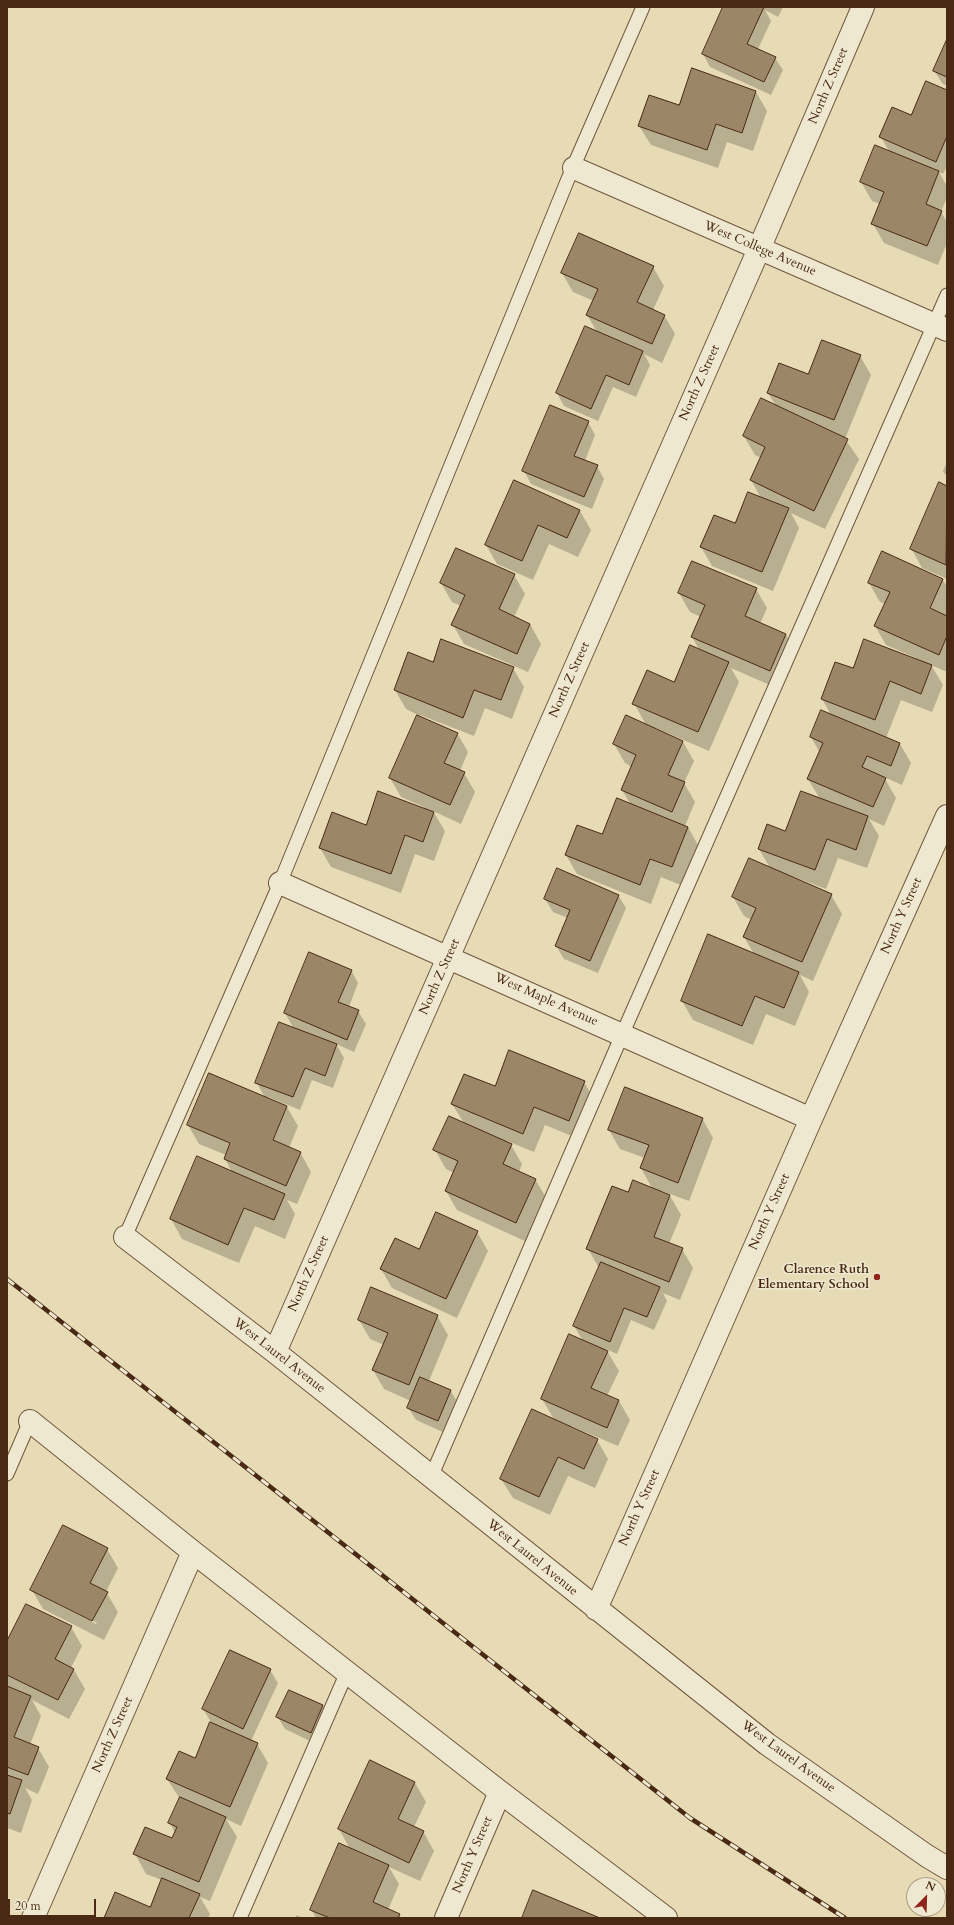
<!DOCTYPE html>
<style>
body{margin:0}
#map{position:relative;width:954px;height:1925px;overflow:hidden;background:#e7dbb6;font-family:Cardo,serif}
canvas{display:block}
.frame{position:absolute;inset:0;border:8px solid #492914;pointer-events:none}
.north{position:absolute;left:906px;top:1877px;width:40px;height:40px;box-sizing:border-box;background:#efe8d0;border:1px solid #ad9c85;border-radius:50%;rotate:23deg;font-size:11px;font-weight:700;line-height:16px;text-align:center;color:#492914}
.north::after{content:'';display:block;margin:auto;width:14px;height:18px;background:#8f2418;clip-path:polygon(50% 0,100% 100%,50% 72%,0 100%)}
.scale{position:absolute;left:8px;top:1899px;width:88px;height:18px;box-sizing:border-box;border:2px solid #492914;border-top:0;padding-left:5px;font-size:12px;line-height:14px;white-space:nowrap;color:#492914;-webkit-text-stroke:3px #efe8d0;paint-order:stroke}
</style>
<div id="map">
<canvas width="954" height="1925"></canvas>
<div class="frame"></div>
<div class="north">N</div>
<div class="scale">20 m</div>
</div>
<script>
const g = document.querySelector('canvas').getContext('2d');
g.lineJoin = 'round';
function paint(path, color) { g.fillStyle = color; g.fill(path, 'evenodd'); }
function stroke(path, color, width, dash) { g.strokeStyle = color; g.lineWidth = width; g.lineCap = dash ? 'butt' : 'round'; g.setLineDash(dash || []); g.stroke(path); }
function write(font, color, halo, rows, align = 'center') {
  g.font = font + ' Cardo,serif'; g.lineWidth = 3; g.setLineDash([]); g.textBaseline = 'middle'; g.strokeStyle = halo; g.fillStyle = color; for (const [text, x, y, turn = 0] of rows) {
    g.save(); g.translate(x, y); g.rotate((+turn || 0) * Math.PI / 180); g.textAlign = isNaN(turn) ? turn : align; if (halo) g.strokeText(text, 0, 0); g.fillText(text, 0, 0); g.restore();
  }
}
paint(new Path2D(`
 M724,7H783L778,17L765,10L771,21L758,49L775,58L783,70L771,95L710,67L703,54Z
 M947,41V86L942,83L934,70Z
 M947,91V166L943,174L939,172L947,186V197L941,212L947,222V243L938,265L884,243L873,224L880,204L872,201L861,182L889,151L881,137Z
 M756,92L767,111L753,151L727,142L718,168L651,145L639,126L679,107Z
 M653,267L664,286L653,310L664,315L675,334L662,363L644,354L650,365L636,397L613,387L598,421L564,406L557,393L597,332L587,315L594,301L573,292L562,273Z
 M860,356L871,375L845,439L859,459L825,529L791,513L799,528L773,591L712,566L701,547L736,525L761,498L751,480L761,458L755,455L744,436L776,406L768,393Z
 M588,422L595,435L585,461L597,466L604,479L592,509L531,484L524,471Z
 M947,462V477L943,471Z
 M514,481L580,511L591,530L578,557L549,544L533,580L497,564L486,545Z
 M939,483L947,487V579L922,568L911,548Z
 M883,552L943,580L947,587V613L945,617H947V672L931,665L943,685L932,712L901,700L886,738L900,744L911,763L902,785L884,777L896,798L884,826L869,819L879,836L867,868L838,858L826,889L794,877L793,879L831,895L842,914L813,981L800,975L809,992L795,1026L766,1014L753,1045L693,1020L682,1001L754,954L744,937L752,920L744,916L733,897L770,868L759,849L786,833L820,799L808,779L820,753L811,737L822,711L831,715L822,699L853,669L915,660L916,658L886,645L875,626L885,604L880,602L869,583Z
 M514,575L525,594L514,617L530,624L541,644L528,672L464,644L453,625L461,606L452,602L441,583Z
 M756,589L767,608L760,624L786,635L797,654L781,690L731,668L739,682L709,751L656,728V730L683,742L694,761L684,783L695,802L685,826L688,827L699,847L683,886L661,877L651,904L577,874L566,855L603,835L631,805L622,790L632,767L625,763L614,744L646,725L634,703L674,683L700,651L692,637L701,617L690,612L679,593Z
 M409,654L433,663L513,668L524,687L512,719L485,708L474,736L420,715L419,717L457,733L468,752L460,771L464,773L475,792L461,824L433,811L445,831L434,861L415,854L401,893L331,867L320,848L366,826L423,809L424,807L401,797L390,778L418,715L406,709L395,690Z
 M618,895L626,908L598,973L564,959L556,946L568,918L553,912L545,899Z
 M351,970L358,983L349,1007L358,1011L366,1024L354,1052L336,1044L344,1058L333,1088L312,1080L300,1110L268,1097L267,1099L287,1107L298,1126L289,1148L300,1152L311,1172L297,1204L287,1200L295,1214L285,1239L255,1226L239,1263L182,1239L171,1219L232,1172L225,1159L226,1155L199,1144L188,1125L265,1098L257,1083L294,1029L285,1013Z
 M584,1082L595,1101L579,1139L545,1125L534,1152L507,1141L506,1142L511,1145L522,1164L519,1172L535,1179L547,1199L527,1242L457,1210L446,1191L454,1173L446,1169L435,1150L464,1123L452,1104L495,1088Z
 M702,1118L713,1138L689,1201L662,1191L661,1193L670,1196L681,1215L669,1244L682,1249L693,1268L680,1300L663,1293L667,1301L654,1330L631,1320L617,1354L606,1349L619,1371L607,1396L619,1401L630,1420L618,1446L571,1426L570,1428L597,1440L608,1459L595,1488L568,1476L550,1515L513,1498L501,1479L555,1421L542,1399L583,1341L574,1326L599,1268L588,1249L628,1193L653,1190L641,1168L645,1158L620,1149L609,1130Z
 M477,1232L488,1251L457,1318L392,1288L381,1269L419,1250Z
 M372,1288L437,1316L448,1335L429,1381L450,1390L458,1403L445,1433L416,1420L408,1407L411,1401L384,1389L373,1370L384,1345L370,1339L359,1320Z
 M107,1549L118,1568L106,1592L118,1612L104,1640L43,1609L32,1590ZM47,1597L97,1623L96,1624L47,1599Z
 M71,1627L82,1646L71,1668L74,1670L85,1689L69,1719L32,1700L41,1716L30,1745L38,1748L49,1767L38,1794L25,1788L32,1800L21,1833L7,1828V1643Z
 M270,1670L278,1683L251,1741L257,1744L268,1763L241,1826L226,1819L237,1837L210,1901L200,1897L210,1914L208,1918H105L150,1908L162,1880L146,1874L135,1854L172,1839L175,1833L170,1823L180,1799L167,1779L195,1759L211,1722L203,1709Z
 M289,1691L323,1706L330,1719L318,1745L285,1729L277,1716Z
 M415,1783L426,1802L414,1827L423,1831L434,1851L420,1881L389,1867L399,1884L388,1910L399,1914L401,1918H316L311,1909L350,1849L339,1829Z
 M297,1915L302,1918H295Z`), '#0003');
const building = new Path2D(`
 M723,7H764L747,44L776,57L764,82L702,54Z
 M947,39V77L933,71Z
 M692,68L756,91L742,133L716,124L707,150L638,126L649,95L679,105Z
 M926,81L947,90V136L936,162L879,137L892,107L911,115Z
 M875,145L939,171L926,204L942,211L927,246L871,224L884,192L860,182Z
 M579,233L654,266L637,302L665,315L652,344L586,315L598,289L561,273Z
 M585,326L643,351L629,385L606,375L591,409L556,393Z
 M822,340L861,355L834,420L767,393L779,363L808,374Z
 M761,398L848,439L814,511L750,480L765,447L743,436Z
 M550,405L589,421L574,456L598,465L584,497L522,471Z
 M514,480L580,510L567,538L538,525L522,561L485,545Z
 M939,482L947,486L946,565L910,549Z
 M748,492L789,508L762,572L700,547L714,515L735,523Z
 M456,548L515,574L499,609L530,624L517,654L451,625L465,595L440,583Z
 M882,551L943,579L930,608L947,616V636L939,655L874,626L890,592L868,583Z
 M692,561L757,588L745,616L786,634L770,671L691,637L705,605L678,593Z
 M441,639L514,667L501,700L474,690L463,718L394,690L408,652L433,662Z
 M864,639L932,665L921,694L890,681L875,720L821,699L835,662L853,668Z
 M690,645L729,662L698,732L632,704L647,670L674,682Z
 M821,710L900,743L891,766L867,756L862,767L886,778L873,807L807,779L823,743L810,737Z
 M417,715L458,733L444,763L465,772L450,805L389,778Z
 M626,715L683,741L668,775L685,782L672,812L621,790L636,755L613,744Z
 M378,791L434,812L423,842L405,835L391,874L319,848L332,812L366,825Z
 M801,791L868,816L856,850L827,839L815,870L758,849L767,824L785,831Z
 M617,798L688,827L672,867L650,859L640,885L565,855L577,825L602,834Z
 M749,858L832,894L802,962L743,937L756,908L732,897Z
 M557,868L619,895L590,961L555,946L570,910L544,899Z
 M708,934L799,972L784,1008L755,996L742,1026L681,1001Z
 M309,952L352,970L338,1002L359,1010L347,1040L284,1013Z
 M279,1022L337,1044L325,1076L305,1068L293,1097L255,1083Z
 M509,1050L585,1081L569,1121L534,1107L523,1134L451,1104L464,1074L495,1086Z
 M209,1073L287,1106L273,1140L301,1152L286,1186L224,1159L230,1143L187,1125Z
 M625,1087L703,1118L678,1183L640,1168L649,1145L608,1130Z
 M449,1116L512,1144L503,1164L536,1179L516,1223L445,1191L458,1161L433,1150Z
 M197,1156L285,1194L274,1220L244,1208L228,1245L170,1219Z
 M633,1180L670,1195L654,1237L683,1248L669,1282L586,1249L612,1186L628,1192Z
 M436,1212L478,1231L446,1299L380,1269L395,1238L419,1249Z
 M601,1262L660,1287L647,1317L624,1308L610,1342L573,1326Z
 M371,1287L438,1315L409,1385L372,1370L388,1333L358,1320Z
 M569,1334L608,1351L591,1388L619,1400L607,1428L541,1399Z
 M420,1377L451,1390L438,1421L407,1408Z
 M532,1409L598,1439L584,1469L558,1457L539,1497L500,1479Z
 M63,1525L108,1548L90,1583L108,1592L92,1621L30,1590Z
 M26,1604L72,1626L55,1659L74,1669L58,1700L7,1675V1641Z
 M230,1650L271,1669L243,1729L202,1709Z
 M7,1686L31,1696L14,1737L39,1747L28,1775L7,1767Z
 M289,1690L323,1705L311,1733L276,1717Z
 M210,1722L258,1743L230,1807L166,1779L179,1751L195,1758Z
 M370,1760L415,1782L398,1819L424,1831L409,1863L338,1829Z
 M7,1775L22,1780L10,1814L7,1813Z
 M180,1797L226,1817L199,1882L133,1854L145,1827L172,1838L177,1827L168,1823Z
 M339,1843L389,1865L373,1902L400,1914L398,1918H330L310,1910Z
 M162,1878L200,1894L189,1918H104L115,1892L150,1907Z
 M533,1890L600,1918H522Z`);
paint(building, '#9b8668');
stroke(building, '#492914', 1);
const service = new Path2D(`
 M125,1237L280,883L568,179L643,7
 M7,1474L30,1421
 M431,1477L622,1035L947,295
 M240,1918L347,1672`);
const minor = new Path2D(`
 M280,883L811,1119
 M125,1237L275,1352L767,1744L927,1856L947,1868
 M275,1352L759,249L863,7
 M30,1421L193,1552L500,1792L666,1918
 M596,1609L811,1119L947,816
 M33,1918L193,1552
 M446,1918L500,1792`);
const tertiary = new Path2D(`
 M574,168L947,330`);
stroke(service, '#70563c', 15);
stroke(minor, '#70563c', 24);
stroke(tertiary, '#70563c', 24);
stroke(service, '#efe8d0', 13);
stroke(minor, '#efe8d0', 22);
stroke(tertiary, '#efe8d0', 22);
const rail = new Path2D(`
 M7,1279L690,1818L845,1918`);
stroke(rail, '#492914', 4.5);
stroke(rail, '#efe8d0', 3, [9]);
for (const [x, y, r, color] of [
 [877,1277,4,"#8f2418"]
]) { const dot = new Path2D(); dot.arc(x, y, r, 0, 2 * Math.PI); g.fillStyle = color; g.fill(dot); stroke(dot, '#efe8d0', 1.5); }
write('13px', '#492914', '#efe8d0', [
 ["North Z Street",829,86,-67],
 ["West College Avenue",760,249,23],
 ["North Z Street",700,383,-66],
 ["North Z Street",570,680,-66],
 ["North Y Street",902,916,-66],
 ["North Z Street",440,977,-66],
 ["West Maple Avenue",546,1000,24],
 ["North Y Street",770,1212,-66],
 ["North Z Street",309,1274,-66],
 ["West Laurel Avenue",279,1356,38],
 ["North Y Street",640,1508,-66],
 ["West Laurel Avenue",532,1558,39],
 ["North Z Street",113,1735,-66],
 ["West Laurel Avenue",788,1757,36],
 ["North Y Street",473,1855,-67]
]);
write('bold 13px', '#492914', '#efe8d0', [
 ["Clarence Ruth",869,1270],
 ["Elementary School",869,1285]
], 'right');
</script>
